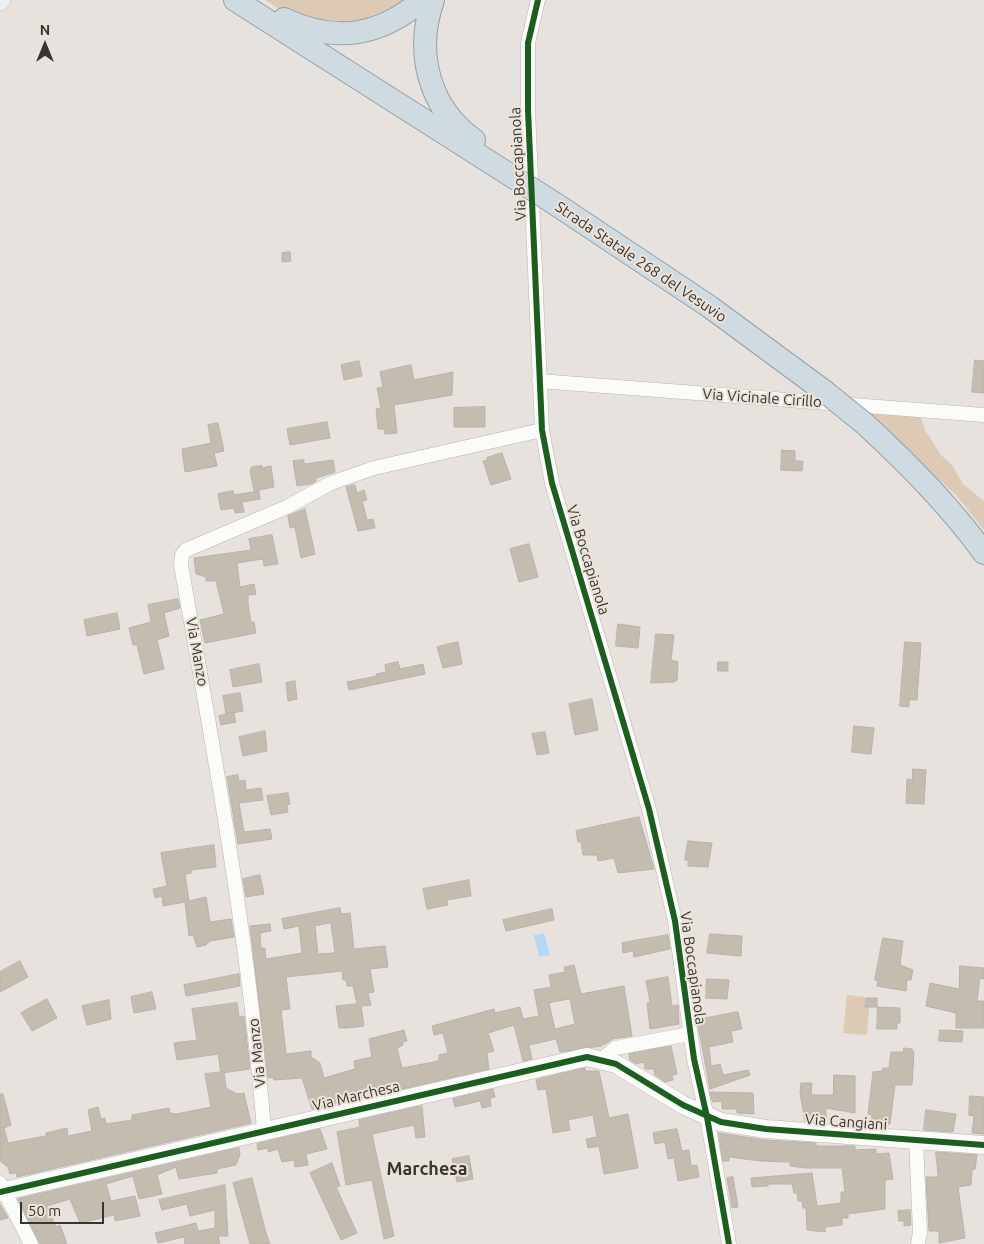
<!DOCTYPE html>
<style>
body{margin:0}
#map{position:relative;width:984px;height:1244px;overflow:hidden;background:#e7e2dd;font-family:Ubuntu,sans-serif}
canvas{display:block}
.north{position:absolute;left:20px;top:20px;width:50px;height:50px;-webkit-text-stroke:4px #ebe3d9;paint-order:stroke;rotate:0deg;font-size:14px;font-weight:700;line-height:20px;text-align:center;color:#383531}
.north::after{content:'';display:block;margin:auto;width:18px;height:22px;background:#383531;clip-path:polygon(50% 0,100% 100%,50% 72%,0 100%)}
.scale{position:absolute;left:20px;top:1202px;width:84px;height:22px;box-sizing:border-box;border:2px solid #383531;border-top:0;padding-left:6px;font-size:15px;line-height:18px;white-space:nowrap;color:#383531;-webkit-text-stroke:4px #ebe3d9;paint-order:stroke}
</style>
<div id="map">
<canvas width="984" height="1244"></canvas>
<div class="north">N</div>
<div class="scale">50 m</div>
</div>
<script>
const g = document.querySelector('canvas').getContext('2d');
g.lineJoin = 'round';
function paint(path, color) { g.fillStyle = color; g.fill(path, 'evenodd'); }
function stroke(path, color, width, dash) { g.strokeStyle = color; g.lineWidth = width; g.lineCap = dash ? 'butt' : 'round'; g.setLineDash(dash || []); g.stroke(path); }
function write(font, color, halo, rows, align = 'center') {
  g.font = font + ' Ubuntu,sans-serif'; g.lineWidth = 4; g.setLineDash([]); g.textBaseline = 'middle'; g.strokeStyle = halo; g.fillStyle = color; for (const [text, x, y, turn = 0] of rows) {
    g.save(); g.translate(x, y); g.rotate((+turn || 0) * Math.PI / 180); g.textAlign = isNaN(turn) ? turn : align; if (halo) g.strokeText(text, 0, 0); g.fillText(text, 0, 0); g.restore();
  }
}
paint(new Path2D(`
 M265,0H415L356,28L291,16Z
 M868,412L920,416L925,430L941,455L952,465L963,484L984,501V530L957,496L867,415Z
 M847,995L865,997L864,1007H869L867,1035L843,1033Z`), '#dccab5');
paint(new Path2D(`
 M544,933L550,955L539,957L534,935Z`), '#b6d8f2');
const building = new Path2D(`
 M290,252L291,261L282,262V253Z
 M975,360L984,361V393L972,392Z
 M359,361L362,376L344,380L341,365Z
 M411,365L414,380L453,372L452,395L394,405L397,433L385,434L384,429H378L376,409L381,408L377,388L383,387L380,372Z
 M485,407V427H454V408Z
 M327,422L330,438L290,445L287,429Z
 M218,423L224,451L214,453L217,466L185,472L182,449L211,443L208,425Z
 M782,450L795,451V461H803L802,471L781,470Z
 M502,453L511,479L491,485L483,461L488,460L487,458Z
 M304,460V464L333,460L335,472L316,478V481L311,484L297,486L293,461Z
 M262,466V468L271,466L274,487L254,491L250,470L252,467Z
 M355,485L357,493L364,490L367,500L362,501L367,520L373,519L375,528L358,531L346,487Z
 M233,491L234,495L259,491L260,499L242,502L244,512L235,513L234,508L221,510L218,494Z
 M305,509L315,554L301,558L295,527L290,528L288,516Z
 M272,535L278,564L264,566L263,559L237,563L240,587L254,584L256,594L248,595V604L251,622H254L256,633L205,643L200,620L224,614L216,581H206V577L196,574L194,558L251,550L249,539Z
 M529,544L538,577L519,582L510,549Z
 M178,599L180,608L164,613L169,636L157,640L164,669L144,674L137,645H133L129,628L151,622L148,605Z
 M117,613L120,629L87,636L84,620Z
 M618,624L640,627L638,648L616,646Z
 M656,634L674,635L671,660L678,662L677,680L674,682L651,683Z
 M458,642L462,664L443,668L437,647Z
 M905,642L921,643L917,700H909V707L900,706Z
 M398,662L400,669L423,664L425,674L349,690L347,682L377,676L376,674L386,672L385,665Z
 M718,662H728V671H718Z
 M259,664L262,682L233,687L230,670Z
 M295,681L297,699L288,701L286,683Z
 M240,693L243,711L226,714L223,696Z
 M592,699L598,730L575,735L569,704Z
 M234,713L236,722L221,725L219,716Z
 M854,726L874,728L871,754L852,752Z
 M265,731L267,751L243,756L239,737Z
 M545,732L549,753L537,755L532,734Z
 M913,769L926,770L924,804L906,803L907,779L912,780Z
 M238,775L239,781L245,780L246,790L261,788L263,800L239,803L244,832L270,829L272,839L238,844L227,777Z
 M288,793L290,804L287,805L288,812L271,815L267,796Z
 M639,817L654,869L618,873L614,858L598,861L597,855H583L581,842H578L576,831Z
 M688,841L712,843L708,867L688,866V860H685Z
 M214,845L216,867L191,870V873L185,874L189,901L206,897L210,922L231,919L234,937L210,941L206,945L197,947L193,935L189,936L185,902L163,906L162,896L155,898L153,889L167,886L161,853Z
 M260,875L264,894L246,897L243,879Z
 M469,880L471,896L447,900L448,905L427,909L423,889Z
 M340,908L341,914L350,913L354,949L385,946L388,967L370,969L374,992L368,993L371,1005L361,1006L364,1026L347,1028H339L336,1006L357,1004L353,986H347L346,980H343L342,971L286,977L290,1009L281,1010L286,1054L311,1051V1057L320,1063L324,1078L355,1069L354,1061L372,1057L369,1039L404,1030L407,1041L403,1042V1045L397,1048L402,1068L439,1061V1055L448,1053L443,1033L434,1035L432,1026L494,1009L495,1013L520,1007L523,1019L539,1016L534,990L551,987L549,975L565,972L564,967L574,965L581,994L624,986L632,1036L613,1039L601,1046L560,1052L556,1039L529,1045L532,1059L523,1061L514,1025L488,1033L494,1051L487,1053L489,1069L389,1092L387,1087L364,1094L365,1097L312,1109L302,1078L274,1080L273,1077L268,1078L250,926L270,924L271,931L260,933L261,948H265L266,959L302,953L299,926L284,929L282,919ZM331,923L335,953L318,954L315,926ZM570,999L575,1024L555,1029L549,1003Z
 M552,909L554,920L506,931L503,920Z
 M710,934L742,936L741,956L707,953Z
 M668,935L670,949L634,957L633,951L623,953L622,943Z
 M883,938L903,941L900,965L913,970L911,980H907L906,991L877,986L878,981L875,980Z
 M20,961L28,977L0,992V972Z
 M960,966L984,968V979L980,978L977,1001H984V1028H956V1013L926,1006L930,983L959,989Z
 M239,974L240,986L186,996L184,985Z
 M668,977L672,1006L678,1005L679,1024L650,1029L647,1003L650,1002L646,981Z
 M707,979L729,980L727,999L706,998Z
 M152,992L156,1009L134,1013L131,997Z
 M866,998H877V1007H865Z
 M47,999L57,1018L32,1031L21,1013Z
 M109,1000L111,1019L87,1025L82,1006Z
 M237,1003L239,1017L244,1016L250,1069L221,1073L218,1054L177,1060L174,1043L197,1040L192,1009Z
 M878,1007L900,1008V1023H897V1029H877Z
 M738,1012L742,1029L731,1031L733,1042L709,1047L711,1066L720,1064L723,1075L748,1070L750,1075L710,1089L697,1020Z
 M940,1030L963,1031L962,1042L939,1041Z
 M671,1046L677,1074L672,1075L673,1080L665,1082L655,1075L654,1069H645L644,1062L636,1064L630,1060L629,1054Z
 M904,1048L912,1049L914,1053L912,1085H895L890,1124L871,1126L872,1115L868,1114L873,1072L882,1071L883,1068H889L891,1052H903Z
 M585,1068V1071H599L609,1118L628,1114L638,1168L604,1174L599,1146L588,1148L586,1139L597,1137L593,1115L568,1120L570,1130L553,1133L546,1089L538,1090L536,1080Z
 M224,1072L226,1088L237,1094L244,1093L251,1123L17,1177L16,1173L10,1174L8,1167L0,1161V1094H3L11,1125L4,1128L8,1143L46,1136V1133L67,1128L68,1136L92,1131L88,1110L98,1107L101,1119L105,1118L106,1124L132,1120V1115L169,1108L170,1113L176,1114L211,1107L205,1074Z
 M834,1075L855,1076V1113L826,1108V1123L805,1121L800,1093L801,1083H812L811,1095H833Z
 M493,1089L495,1097L490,1098L491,1106L482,1108L480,1101L455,1107L453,1099Z
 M710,1092L753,1093L754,1114L737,1113V1109H722V1101L713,1102Z
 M970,1096L984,1097V1134L972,1133L974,1116L969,1115Z
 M422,1106L425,1137L416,1138L414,1125L372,1134L394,1236L384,1239L372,1180L346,1185L337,1132L360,1127L359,1120Z
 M926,1110L956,1114L953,1132L924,1130Z
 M320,1129L327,1149L306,1154L308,1165L295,1167L294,1160L282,1162L278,1149L268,1152V1148L258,1150L257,1144Z
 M677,1129L682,1151L689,1150L691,1166L697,1165L699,1177L678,1181L674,1158L668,1159L665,1142L655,1144L653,1133Z
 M719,1133L765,1140L816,1143V1146H855V1150L876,1149V1154L889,1153L893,1179L885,1180V1209L848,1214V1218H842V1225L825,1227V1232L807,1230L806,1208H803L802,1201H798L797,1193H794L792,1184H768V1186L752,1187L751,1178L812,1173L817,1206L841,1203V1192H845L842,1168H806L790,1166V1162L760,1161L729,1157V1161H723Z
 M239,1148L240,1154L236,1165L217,1169V1173L179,1179L176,1167L157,1175L162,1194L139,1199L133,1176L106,1184L111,1201L135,1196L140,1216L115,1221L114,1215L80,1223L70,1199L47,1206L56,1227L60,1225L67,1244H40L18,1199Z
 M936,1152L977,1155L975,1169L972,1170L971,1185L958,1187L965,1238L939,1243V1231H929L926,1177H938Z
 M469,1156L473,1179L457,1182L452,1159Z
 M332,1163L340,1186L336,1187L357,1233L341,1240L310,1173Z
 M733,1177L738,1207L732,1208L727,1178Z
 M252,1178L266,1233L270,1244H250L233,1183Z
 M225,1185L228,1236H218L220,1244H185L184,1237L158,1243L155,1233L196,1223L198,1231L215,1228V1210L190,1216L187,1204L162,1210L159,1200Z
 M0,1204L8,1218L0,1220Z
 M910,1210L911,1225L904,1226V1221H899L898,1211Z`);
paint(building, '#c5bcb0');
stroke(building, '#b6b2ae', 1);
const minor = new Path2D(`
 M538,0L528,43V110L542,430L552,483L649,809L675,921L694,1059L707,1117L729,1244
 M539,381L984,415
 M602,1059L615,1048L690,1034
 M264,1130C249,940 214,752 181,565L182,555L186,550L287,507L331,483L374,468L542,430
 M916,1140L920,1232L918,1244
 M0,1183L31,1244`);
const tertiary = new Path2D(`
 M0,1192L587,1057L616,1064L683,1105L721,1122L766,1129L984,1145`);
const secondary = new Path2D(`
 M0,1L1,0`);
const trunk = new Path2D(`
 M235,0L510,175
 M433,0C415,52 428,107 474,140
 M284,19C335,43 379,37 422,0
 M554,203L710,307L824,391
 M865,424C908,464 949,505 984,553`);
stroke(minor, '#b8b5b1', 15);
stroke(tertiary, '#b8b5b1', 19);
stroke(secondary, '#b8b5b1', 20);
stroke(trunk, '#94a1a8', 24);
stroke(minor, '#fbfbfa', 14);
stroke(tertiary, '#fbfbfa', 18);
stroke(secondary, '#ebeff1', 19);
stroke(trunk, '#d0dbe1', 22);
const trunkBridge = new Path2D(`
 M510,175L554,203
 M824,391L865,424`);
stroke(trunkBridge, '#94a1a8', 24, []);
stroke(trunkBridge, '#d0dbe1', 22);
stroke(new Path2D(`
 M538,0L528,43V110L542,430L552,483L649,809L675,921L694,1059L707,1117L729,1244
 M0,1192L587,1057L616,1064L683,1105L721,1122L766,1129L984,1145`), '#1b5e20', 6);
write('15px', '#383531', '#ebe3d9', [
 ["Via Boccapianola",518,164,-93],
 ["Strada Statale 268 del Vesuvio",641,262,34],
 ["Via Vicinale Cirillo",762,398,4],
 ["Via Boccapianola",588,560,73],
 ["Via Manzo",197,652,80],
 ["Via Boccapianola",693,968,82],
 ["Via Manzo",257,1053,-96],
 ["Via Marchesa",356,1096,-13],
 ["Via Cangiani",846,1122,4]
]);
write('bold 18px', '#383531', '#ebe3d9', [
 ["Marchesa",427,1169]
]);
</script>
